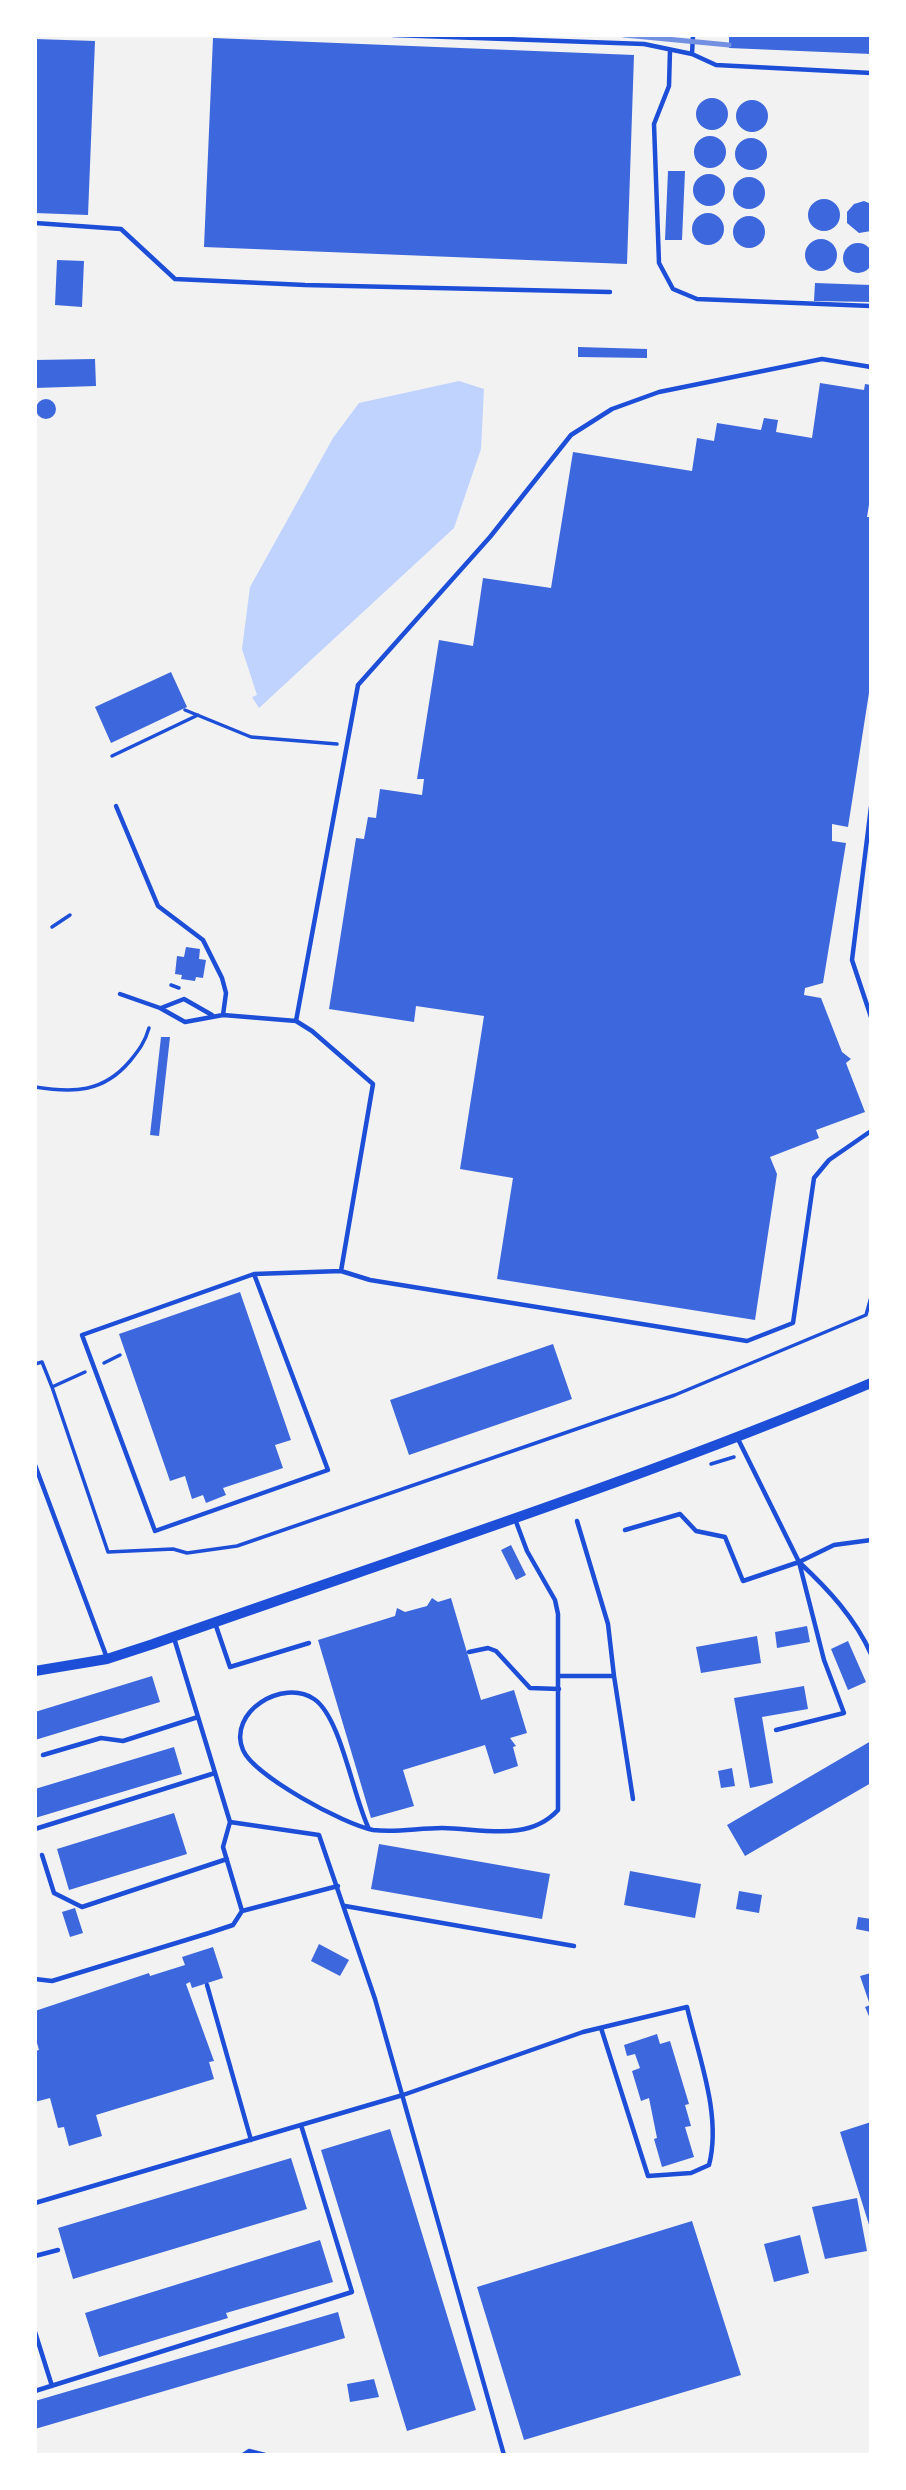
<!DOCTYPE html>
<style>
body{margin:0}
#map{position:relative;width:906px;height:2490px;overflow:hidden;background:#f2f2f2;font-family:Spectral,serif}
canvas{display:block}
.frame{position:absolute;inset:0;border:37px solid #fff;pointer-events:none}
</style>
<div id="map">
<canvas width="906" height="2490"></canvas>
<div class="frame"></div>
</div>
<script>
const g = document.querySelector('canvas').getContext('2d');
g.lineJoin = 'round';
function paint(path, color) { g.fillStyle = color; g.fill(path, 'evenodd'); }
function stroke(path, color, width, dash) { g.strokeStyle = color; g.lineWidth = width; g.lineCap = dash ? 'butt' : 'round'; g.setLineDash(dash || []); g.stroke(path); }
paint(new Path2D(`
 M459,381L484,389L481,449L454,528L259,708L252,697L257,695L242,649L250,587L333,438L359,403Z`), '#bfd3fe');
paint(new Path2D(`
 M729,35H871V54L729,48Z
 M213,38L634,55L627,264L204,247Z
 M35,39L95,41L88,215L35,213Z
 M696 114a16 16 0 1 1 32 0a16 16 0 1 1-32 0Z
 M736 116a16 16 0 1 1 32 0a16 16 0 1 1-32 0Z
 M694 152a16 16 0 1 1 32 0a16 16 0 1 1-32 0Z
 M735 154a16 16 0 1 1 32 0a16 16 0 1 1-32 0Z
 M668,171H685L682,240H665Z
 M693 190a16 16 0 1 1 32 0a16 16 0 1 1-32 0Z
 M733 193a16 16 0 1 1 32 0a16 16 0 1 1-32 0Z
 M808 215a16 16 0 1 1 32 0a16 16 0 1 1-32 0Z
 M864,201L871,204V231L859,233L847,223V212L854,204Z
 M692 229a16 16 0 1 1 32 0a16 16 0 1 1-32 0Z
 M733 232a16 16 0 1 1 32 0a16 16 0 1 1-32 0Z
 M805 255a16 16 0 1 1 32 0a16 16 0 1 1-32 0Z
 M843 258a15 15 0 1 1 30 0a15 15 0 1 1-30 0Z
 M57,260L84,261L82,307L55,305Z
 M815,283L871,285V302L814,301Z
 M578,347L647,349V358L578,357Z
 M95,359L96,386L35,388V360Z
 M820,383L864,390L865,384L871,385V492L867,517H871V680L848,827L832,824V841L846,843L823,983L805,988L804,995L821,998L842,1052L851,1059L846,1063L865,1112L816,1130L819,1138L770,1157L777,1174L755,1320L497,1279L513,1178L460,1169L484,1016L416,1006L414,1022L329,1009L356,838L364,839L368,817L376,818L380,789L422,795L424,779H417L439,640L473,646L483,578L551,588L573,452L692,471L697,438L714,441L717,423L761,430L764,418L778,420L776,432L812,438Z
 M36 409a10 10 0 1 1 20 0a10 10 0 1 1-20 0Z
 M171,672L187,707L111,743L95,707Z
 M186,947L200,949L199,959L206,960L203,978L196,977L195,981L181,979L182,975L175,974L177,956L184,957Z
 M161,1037H170L159,1136L150,1135Z
 M240,1292L291,1440L275,1445L283,1468L223,1488L226,1495L206,1503L203,1495L192,1499L185,1476L170,1481L119,1334Z
 M553,1344L572,1399L409,1455L390,1400Z
 M511,1545L526,1575L516,1580L501,1550Z
 M432,1598L438,1602L451,1598L481,1700L514,1690L527,1733L510,1738L516,1746L513,1747L518,1766L494,1774L485,1745L403,1770L414,1806L371,1818L318,1640L395,1616L397,1608L405,1612L427,1606Z
 M807,1626L810,1642L777,1648L775,1632Z
 M757,1636L761,1663L701,1673L696,1647Z
 M848,1641L866,1682L848,1690L831,1649Z
 M152,1676L160,1702L35,1740V1712Z
 M804,1686L808,1709L762,1717L773,1783L750,1788L734,1698Z
 M871,1741V1783L745,1856L727,1825Z
 M174,1747L182,1774L35,1818V1789Z
 M732,1768L735,1786L721,1788L718,1771Z
 M174,1813L187,1854L69,1890L57,1849Z
 M379,1844L550,1874L542,1919L371,1889Z
 M630,1871L701,1884L695,1918L624,1905Z
 M739,1891L762,1895L759,1913L736,1909Z
 M75,1908L83,1933L70,1937L62,1912Z
 M858,1917L871,1919V1932L856,1929Z
 M319,1944L349,1960L340,1976L311,1961Z
 M213,1947L223,1978L192,1988L190,1982L186,1984L214,2061L209,2062L214,2079L96,2115L102,2136L69,2146L64,2127L58,2128L50,2098L35,2102V2051L39,2050L35,2036V2011L149,1973L150,1976L185,1965L182,1957Z
 M871,1973V2021L865,2007L870,2005L860,1976Z
 M657,2034L660,2044L670,2041L689,2104L685,2105L691,2126L685,2127L694,2157L662,2167L654,2139L657,2138L649,2098L641,2101L632,2071L640,2068L635,2054L627,2056L624,2045Z
 M871,2122V2228H870L840,2132Z
 M390,2129L476,2410L407,2431L321,2150Z
 M291,2158L307,2209L73,2279L58,2228Z
 M857,2198L867,2251L825,2259L812,2207Z
 M692,2221L741,2375L524,2440L477,2287Z
 M800,2235L809,2273L774,2282L764,2244Z
 M320,2240L333,2282L226,2313L228,2318L99,2357L85,2313Z
 M338,2312L345,2338L35,2429V2401Z
 M374,2379L379,2397L350,2402L347,2384Z`), '#3d67dc');
stroke(new Path2D(`
 M185,710L251,737L337,744
 M112,756L198,715
 M52,927L70,915
 M171,985L179,988
 M35,1087C73,1093 103,1093 130,1061C139,1050 145,1042 149,1028
 M104,1363L120,1355
 M35,1364L42,1362L52,1387L85,1372
 M52,1387L108,1552L173,1549L187,1553L237,1546L675,1395L866,1315L871,1297
 M711,1464L734,1457`), '#1d4ed8', 3.5);
stroke(new Path2D(`
 M393,35L644,44L692,54L693,35
 M670,50L669,86L654,124L659,263L673,289L697,299L871,306
 M692,54L716,65L871,73
 M35,223L121,229L175,279L305,285L610,292
 M116,806L158,906L203,940L222,978L226,993L223,1015
 M871,807L852,960L871,1017
 M120,994L160,1008L185,1022L223,1015L296,1021L312,1031L373,1084L341,1271L370,1280L747,1341L793,1323L814,1178L829,1160L871,1131
 M161,1008L184,999L212,1015
 M296,1021L358,685L490,537L571,435L612,409L659,392L822,359L871,367
 M254,1274L328,1470L155,1531L82,1335L254,1274L341,1271
 M738,1439L799,1562L824,1660L844,1713L776,1730
 M35,1465L107,1658
 M577,1521L608,1624L614,1676
 M625,1530L680,1514L696,1531L725,1537L743,1581L799,1562L834,1545L871,1540
 M800,1563C828,1589 855,1618 871,1654
 M215,1623L230,1667L309,1643
 M174,1638L230,1822L319,1835L375,1999L504,2455
 M469,1652L488,1648L496,1651L530,1688L559,1689
 M559,1676H614L633,1799
 M43,1755L101,1738L123,1741L198,1717
 M230,1822L223,1847L242,1911L338,1886
 M35,1829L215,1773
 M369,1829C353,1797 341,1717 314,1699C283,1678 227,1712 243,1750C254,1776 345,1825 373,1830C396,1833 418,1828 442,1828C480,1828 528,1843 558,1810V1614L555,1600L527,1551L515,1519
 M42,1855L54,1893L82,1907L227,1859
 M345,1906L574,1946
 M35,1979L52,1981L209,1933L233,1925L242,1911
 M207,1985L251,2140
 M35,2203L403,2095L583,2032L687,2007C698,2055 722,2115 709,2165L691,2173L648,2176L601,2028
 M35,2256L58,2250
 M35,2332L52,2386
 M35,2391L352,2292L301,2125
 M243,2455L249,2451L265,2455`), '#1d4ed8', 4.5);
stroke(new Path2D(`
 M35,1671L107,1659L153,1644C393,1559 636,1482 871,1383`), '#1d4ed8', 10);
stroke(new Path2D(`
 M624,35L729,45`), '#7290e2', 5);
</script>
